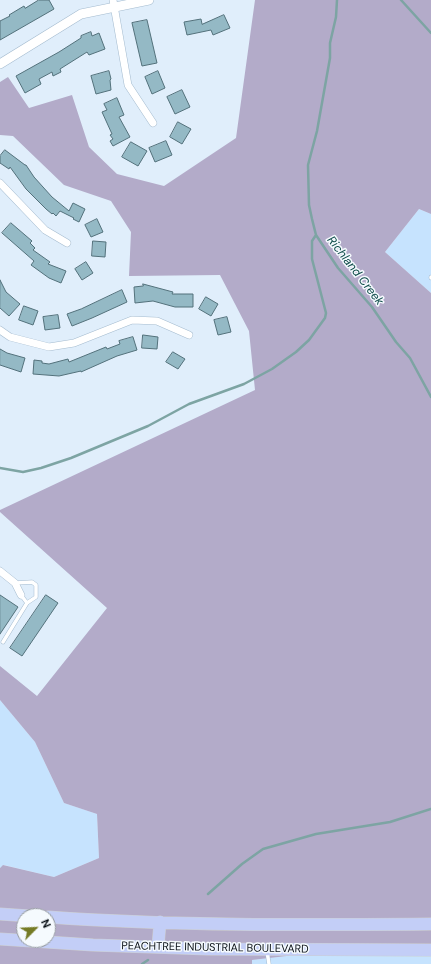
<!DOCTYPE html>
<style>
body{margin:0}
#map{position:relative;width:431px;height:964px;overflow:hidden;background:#e0eefb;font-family:"DM Sans",sans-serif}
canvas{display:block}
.north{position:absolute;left:16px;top:908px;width:40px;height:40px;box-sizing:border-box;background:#f5fafe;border:1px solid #969ca1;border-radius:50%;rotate:66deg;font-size:11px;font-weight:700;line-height:16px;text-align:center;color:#070e15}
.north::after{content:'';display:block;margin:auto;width:14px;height:18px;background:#757b25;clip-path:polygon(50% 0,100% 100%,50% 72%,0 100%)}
</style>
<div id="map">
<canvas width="431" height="964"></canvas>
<div class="north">N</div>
</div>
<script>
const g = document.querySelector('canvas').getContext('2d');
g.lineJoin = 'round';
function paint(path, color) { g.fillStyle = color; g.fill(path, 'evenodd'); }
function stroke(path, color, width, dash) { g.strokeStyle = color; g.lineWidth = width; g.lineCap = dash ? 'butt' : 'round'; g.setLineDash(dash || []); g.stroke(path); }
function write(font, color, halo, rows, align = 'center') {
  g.font = font + ' "DM Sans",sans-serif'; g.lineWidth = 3; g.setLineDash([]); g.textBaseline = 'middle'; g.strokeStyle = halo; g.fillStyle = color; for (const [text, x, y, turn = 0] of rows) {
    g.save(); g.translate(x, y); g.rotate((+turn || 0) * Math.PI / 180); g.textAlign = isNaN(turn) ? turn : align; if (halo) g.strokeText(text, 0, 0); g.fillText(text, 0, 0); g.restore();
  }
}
paint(new Path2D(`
 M419,209L431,214V293L385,252Z
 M0,700L35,742L64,803L97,814L99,858L54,877L4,865L0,868Z
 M431,950V964H252V960L313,953Z`), '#c6e3fe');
paint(new Path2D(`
 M255,0H431V214L419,209L385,252L431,293V950L313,953L252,960V964H0V868L3,865L54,877L99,858L97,814L64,803L35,742L0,700V666L37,696L107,608L0,512V510L255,390L249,331L220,275L129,276L131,232L111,201L64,185L13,136L0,135V82L8,77L29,108L72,95L89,147L117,174L164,186L236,138ZM24,916H48V940H24Z`), '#b3abc9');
stroke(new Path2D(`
 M337,0L336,17L330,43V58L317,131L308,165L309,205L312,219L316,235L338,268L372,307L396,342L410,358L431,397
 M401,0L431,33
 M0,468L23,472L41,468L71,458L148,426L189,404L244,384L272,369L296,352L309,340L325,318L326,313L312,259V241L316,235
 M208,894L242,864L263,849L316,834L390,822L431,809
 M142,964L148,960`), '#7da4a3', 2.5);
const building = new Path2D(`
 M39,0H49L54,9L0,40V21L10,16L9,15L24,6L25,8Z
 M224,15L230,28L213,35L211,30L187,35L184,22L201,19L202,24Z
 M147,20L157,63L142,66L132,23Z
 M91,32L92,36L99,33L105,49L89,55L87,52L60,69L61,72L53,76L52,72L39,79L41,84L25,93L16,76L59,52L81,38V36Z
 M109,71L111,79L110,80L111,90L96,94L91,76Z
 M158,71L165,88L152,94L145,77Z
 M182,90L190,107L175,114L167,97Z
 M117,98L124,115L119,117L130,137L113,146L110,141L113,139L110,135L112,134L102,112L107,110L104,104Z
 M178,122L191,129L182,144L170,137Z
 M166,141L172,155L155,162L149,148Z
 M131,142L147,151L138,166L122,157Z
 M5,150L25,165H26L34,177L52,197L69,211L73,203L85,209L79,222L73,219L74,218L60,211L56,216L53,213L52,214L46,209L26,189L10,167L9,169L0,163V156Z
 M97,219L103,232L91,237L85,225Z
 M11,223L32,241L30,243L35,248L33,250L50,262L48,264L66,271L61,283L49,278L31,265L34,261L2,233Z
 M93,241L106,242L105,257L92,256Z
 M86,262L93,273L82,280L75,269Z
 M0,280L6,292L20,304L9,316L0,308Z
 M143,284L173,292L172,294H193V307H175L153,301L135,303L134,287L143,286Z
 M122,290L127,302L92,318L72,326L67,314L81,309Z
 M206,297L218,304L211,316L199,309Z
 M24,306L38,311L33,325L19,320Z
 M58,315L60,328L45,330L43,317Z
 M227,317L231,332L218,335L214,320Z
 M143,335L158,337L157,349L142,348Z
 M133,337L137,350L117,356L81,372V371L59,376L33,374L34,360L42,361V363L49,364L68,359L69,362L106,347L107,349L120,344L119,341Z
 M0,349L7,353L25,358L21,372L0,365Z
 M173,352L185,359L178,369L166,362Z
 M0,595L18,607L0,634Z
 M46,595L58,603L22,656L10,648Z`);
paint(building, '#94b9c5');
stroke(building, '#53717b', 1);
const service = new Path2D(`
 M431,277V278
 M16,583L32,582L36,585V597L27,603
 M3,642L27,603L21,595
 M267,951L269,964`);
const minor = new Path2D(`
 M113,0L128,85L153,123
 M0,183L45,230L67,243
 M0,330L10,337L49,347L74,343L132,320L157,321L189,335
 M0,571L15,583L21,595`);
const tertiary = new Path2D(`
 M0,64L81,14L149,0`);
const primary = new Path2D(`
 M0,914L29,916
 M48,917C175,926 303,925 431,924
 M0,939L93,945L208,949L431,950
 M158,947L160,922`);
stroke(service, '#a4bbcf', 4.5);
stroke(minor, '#a4bbcf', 8);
stroke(tertiary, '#a4bbcf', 10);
stroke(primary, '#cdcfd0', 13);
stroke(service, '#fff', 3.5);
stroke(minor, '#fff', 7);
stroke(tertiary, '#fff', 9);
stroke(primary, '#c3cef7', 12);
write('11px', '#070e15', '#f5fafe', [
 ["PEACHTREE INDUSTRIAL BOULEVARD",215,948,1]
]);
write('italic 12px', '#0e4b49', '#f5fafe', [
 ["Richland Creek",355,271,52]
]);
</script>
